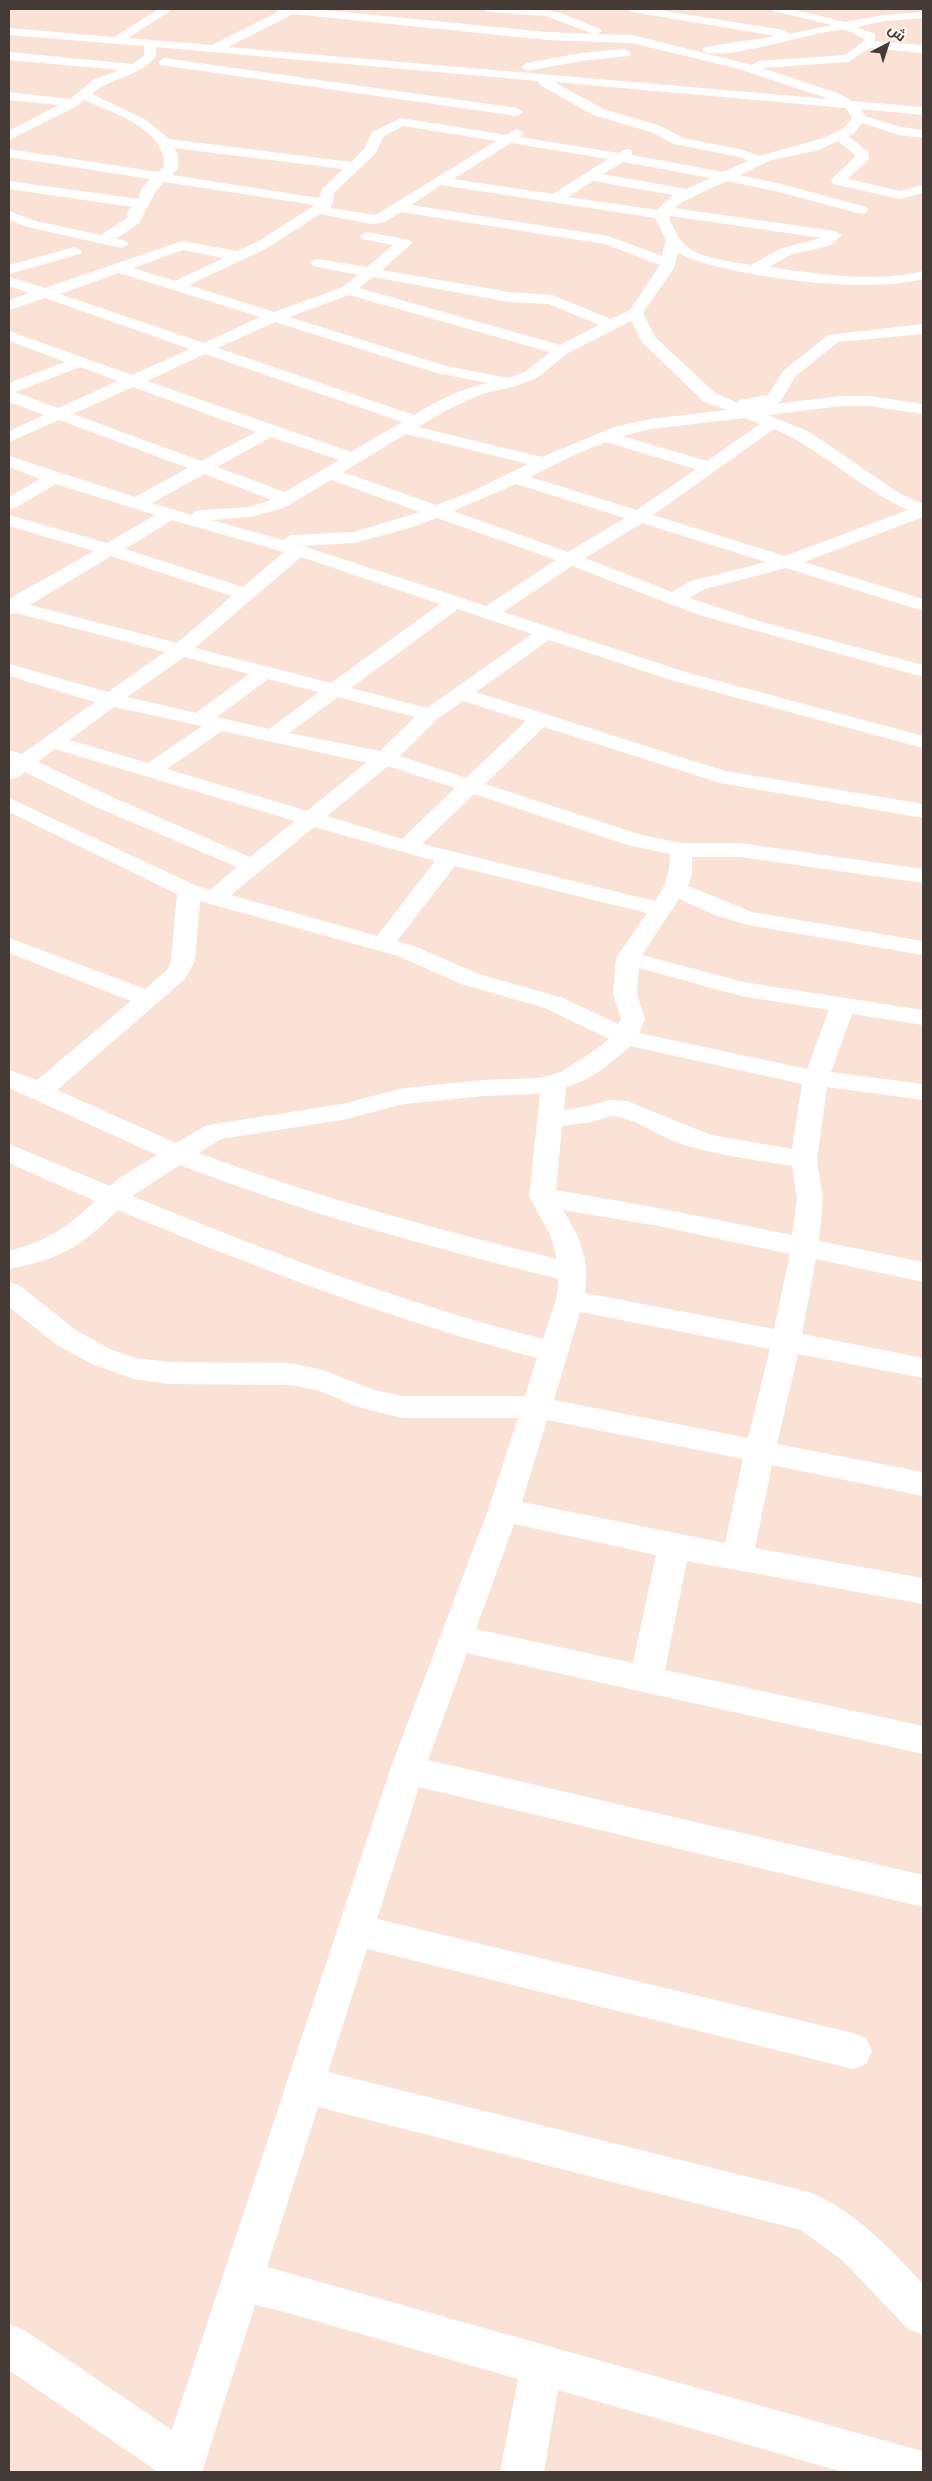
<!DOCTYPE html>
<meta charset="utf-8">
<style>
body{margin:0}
#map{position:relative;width:932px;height:2481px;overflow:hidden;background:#fbe2d7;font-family:"Alegreya Sans",Cairo,sans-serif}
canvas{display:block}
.frame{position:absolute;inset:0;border:10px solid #443a36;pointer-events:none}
.north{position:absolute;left:862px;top:20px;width:50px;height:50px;-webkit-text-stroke:4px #fdf3ee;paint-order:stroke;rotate:40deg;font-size:14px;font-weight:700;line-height:20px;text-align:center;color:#443a36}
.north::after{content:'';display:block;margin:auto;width:18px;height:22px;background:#443a36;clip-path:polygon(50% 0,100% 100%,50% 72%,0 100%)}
</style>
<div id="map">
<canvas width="932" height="2481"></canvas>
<div class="frame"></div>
<div class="north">ش</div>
</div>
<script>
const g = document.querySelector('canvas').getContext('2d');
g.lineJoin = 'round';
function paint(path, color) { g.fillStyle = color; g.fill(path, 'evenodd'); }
paint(new Path2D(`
 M159,9H173L128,38L212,45L278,12L275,9H313L547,32L594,34L546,16L488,12L482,9H543L563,14L600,29L602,31L597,34L632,35L752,65L758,61L845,55L863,42L864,39C858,36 849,30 843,30C819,29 716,65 702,50L704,47L776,36L632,12L626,9H653L783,30L789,34L832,25L773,11L771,9H791L845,22L884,15L923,12V18L884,21L857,27L875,34V41L923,45V53L870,48L848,62L762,68L840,94L852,101L923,107V115L861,109L865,116L901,127L923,130V138L899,135L862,123L854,134L848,136L868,152L869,159L848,179L900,191L923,185V193L900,199L833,184L831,181L833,178L856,156L838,141L819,150L772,160L739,175L781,184L866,207L868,210L866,213L861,214L779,192L727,181L684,201L674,208L835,231L842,235L829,246L792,254L769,267C818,274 874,283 923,271V279C868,294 729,278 678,253L674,268L643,313L655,337L715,393L738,403L739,400L768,395L783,371L828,335L923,324V334L838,342L795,377L780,402L774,404L842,396H869L923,404V414L869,406H842L768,415L808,431L899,493L923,504V517L804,562L923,599V611L786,568L705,589L689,598L759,621L923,665V677L699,615L572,566L503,612L685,672L923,736V748L671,680L549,640L476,692L725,771L923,804V818L720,783L544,727L485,784L642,835L681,843H740L923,869V883L740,857H692V874L688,886L752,912L923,941V955L748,925L715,915L679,899L642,955L743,982L923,1010V1025L852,1014L831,1072L923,1084V1100L827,1087L817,1160L823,1199L819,1241L923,1262V1282L816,1259L802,1334L923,1358V1378L798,1354L777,1444L923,1472V1496L772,1465L755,1548L923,1578V1604L687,1561L665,1670L923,1726V1754L467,1653L428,1760L923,1875V1907L419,1787L377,1919L853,2033L866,2038L872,2051L866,2064L853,2069L367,1949L328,2072L809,2192C856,2211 889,2248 923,2284V2335L908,2329L842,2260L801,2230L318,2107L267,2267L918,2450L923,2452V2472H843L558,2390L544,2472H500L518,2379L281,2311L255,2305L202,2472H158L9,2370V2324L24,2330L172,2430L390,1770L488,1510L518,1418H402L358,1407L317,1390L290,1385L169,1384L134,1379L92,1364L57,1345L9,1307V1282L19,1285L77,1331L112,1350L136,1358L169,1362L290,1363L323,1370L374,1390L402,1396H525L537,1358C393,1320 255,1268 118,1210C80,1248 60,1259 9,1269V1251C47,1241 67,1228 95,1201L9,1163V1144L110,1186L118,1179L157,1155L9,1088V1070L37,1080L131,1001L9,953V938L145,989L167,970L171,961L177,894L9,812V798L197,886L210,890L237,867L96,807L25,772L17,778L9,779V750L22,754L95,702L9,676V664L108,692L165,652L16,613L9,615V599L94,551L9,526V515L107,543L155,515L56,484L15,508L9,509V497L40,479L9,467V456L135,497L188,468L59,420L9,442V431L44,415L9,402V383L65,362L9,341V331L132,375L190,349L45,298L9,310V300L30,293L9,286V277L45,288L182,241L237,251L257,242L315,205L164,182C152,193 147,210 139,223L116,239L126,241L128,244L121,248L27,227L9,220V211L36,221L101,235L127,218L128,211L132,207L9,189V181L139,199L141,189L150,179L9,157V149L158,172L164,167C166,129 113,113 84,100L77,106L9,140V131L59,105L9,100V92L70,99L93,80L119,70L9,60V52L133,64L144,55V46L9,35V28L114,37ZM293,14L547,40L632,43L739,69L829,99L228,47ZM156,47L538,81L540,85L593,115L651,132L674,144L740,157L748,161L723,172L632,155V150L627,149L618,153L520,137L524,133L517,129L506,135L401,118L372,132L365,148L351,162L169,139L146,120L92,94C111,77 140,77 156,56ZM554,82L846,108L852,118L844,128L824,138L759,156L744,150L683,138L661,126L603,109ZM403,126L496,141L376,215L330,208L333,203L334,193L376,153L383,137ZM511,143L608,159L553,194L453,179ZM174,148L343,169L322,189L319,198L172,175L178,168V155ZM623,162L711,178L686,189L603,174ZM593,181L673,195L657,210L568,197ZM441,185L655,218L666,240L662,256L608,236L411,205ZM401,212L605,244L660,265L630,310L611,319L552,295L509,292L382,270L412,243L410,240L367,232L360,236L362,239L393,245L367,267L318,259L313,260L311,263L313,266L358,275L343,287L274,312L189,285L267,248L320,214L372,224L385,222ZM670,216L822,238L782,248L751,265C730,261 699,259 683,243C677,237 674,227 669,219ZM183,250L224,258L175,281L133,268ZM119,273L260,317L204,343L60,294ZM373,277L509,302L549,304L599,325L560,345L359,288ZM349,295L550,352L525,372L508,378L446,366L289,317ZM631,321L642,342L703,401L726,410L651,419L614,427L542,457L418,427L445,411L482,394L516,386L537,378L568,353ZM275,322L437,373L488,383C461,388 437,401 414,415L218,348ZM205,354L402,422L351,452L147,381ZM80,367L118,381L58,408L15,392ZM133,387L256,432L201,461L73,414ZM745,418L760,424L707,461L622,436L651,429ZM774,429C822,449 860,489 908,510L785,556L653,515ZM406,434L528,464L471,492L436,505L343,472ZM271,437L339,460L285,492L217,467ZM606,442L696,469L637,510L530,477L574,455ZM204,474L272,500L249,507L201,510L195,511L192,515L152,503ZM331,480L420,512L354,532L291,535L283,540L211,520L250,517L284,508ZM516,484L625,518L568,552L453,511ZM437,518L556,560L486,606L303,546L354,543L410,528ZM172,520L284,552L243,587L125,549ZM642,523L766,562L691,581L672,592L585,558ZM111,556L232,596L177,643L30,605ZM301,557L440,604L331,683L195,648ZM458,609L532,634L427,708L351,688ZM184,657L249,674L196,713L127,697ZM268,679L319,692L269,729L217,717ZM338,697L415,717L380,751L289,733ZM463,701L526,721L466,778L400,756L437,719ZM114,707L202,726L148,763L69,740ZM222,731L359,761L367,762L307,811L167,769ZM55,749L295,821L250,857L112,797L38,762ZM388,766L455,788L402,839L327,816ZM474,794L628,845L670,854C670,874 666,885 655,901L422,844ZM314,827L435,861L377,936L231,895ZM455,866L647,913L616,958L613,994L621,1019L618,1024L563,998L479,974L414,946L397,941ZM200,901L398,956L461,984L545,1008L609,1039L598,1048L561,1072L539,1078L483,1080L404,1088L342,1104L214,1124L205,1126L176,1143L57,1090L185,979L195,961ZM639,968L741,996L829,1010L807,1069L639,1033L645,1019L637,994ZM630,1046L802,1084L792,1149L711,1135L627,1101L609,1100L589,1106L564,1110L566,1087C590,1081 612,1063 630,1046ZM540,1094L529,1197L550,1234L557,1259C436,1229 316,1197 199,1153L221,1139L342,1120L404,1104L483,1096ZM611,1116C636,1118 656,1135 679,1143C715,1155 754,1160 792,1166L797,1199L792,1235L658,1208L556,1190L562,1126L593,1122ZM180,1165C303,1213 431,1247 559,1279L556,1300L543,1339C402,1303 267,1251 132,1196ZM563,1210L658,1226L790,1254L774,1329L585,1293C590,1259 580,1238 563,1210ZM580,1312L770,1349L748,1438L554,1400ZM547,1420L743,1459L725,1543L522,1502ZM514,1524L656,1555L633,1663L476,1629Z
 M625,49L631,53L629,56L581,61L527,71L521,67L527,63L581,53Z
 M164,58L517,108L523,112L517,116L160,65L158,62Z
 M75,247L82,251L80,254L9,274V265Z`), '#fff');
</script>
